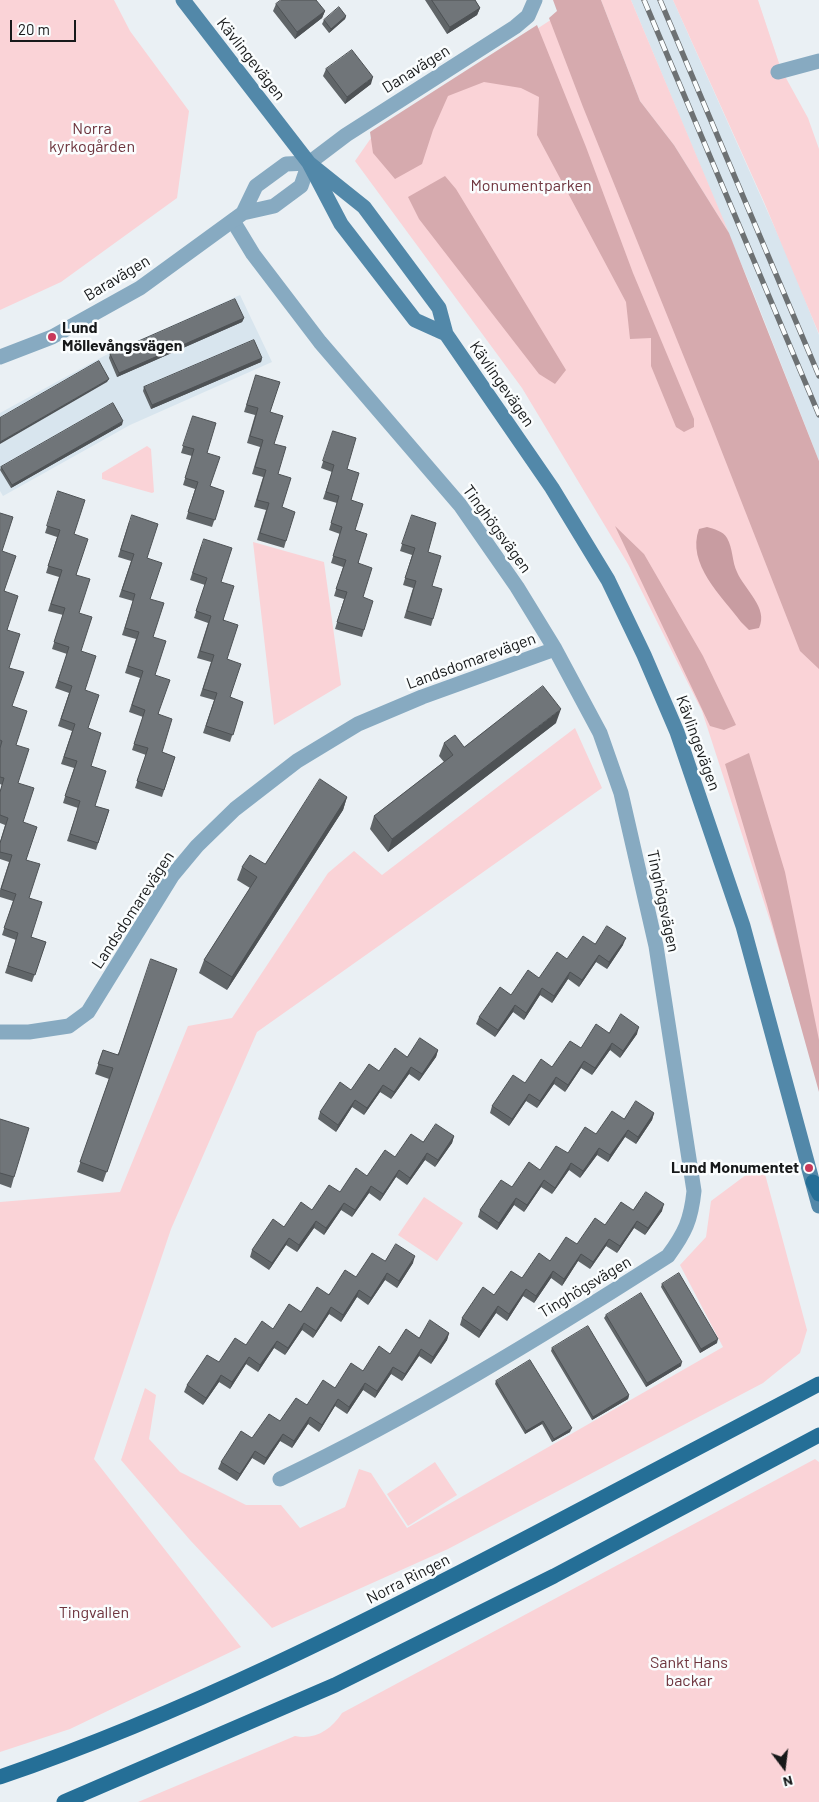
<!DOCTYPE html>
<meta charset="utf-8">
<style>
body{margin:0}
#map{position:relative;width:819px;height:1802px;overflow:hidden;background:#eaf0f4;font-family:Barlow,sans-serif}
canvas{display:block}
.north{position:absolute;left:759px;top:1742px;width:50px;height:50px;-webkit-text-stroke:4px #fafdfe;paint-order:stroke;rotate:165deg;font-size:14px;font-weight:700;line-height:20px;text-align:center;color:#17191a}
.north::after{content:'';display:block;margin:auto;width:18px;height:22px;background:#17191a;clip-path:polygon(50% 0,100% 100%,50% 72%,0 100%)}
.scale{position:absolute;left:10px;top:20px;width:66px;height:22px;box-sizing:border-box;border:2px solid #17191a;border-top:0;padding-left:6px;font-size:15px;line-height:18px;white-space:nowrap;color:#17191a;-webkit-text-stroke:4px #fafdfe;paint-order:stroke}
</style>
<div id="map">
<canvas width="819" height="1802"></canvas>
<div class="north">N</div>
<div class="scale">20 m</div>
</div>
<script>
const g = document.querySelector('canvas').getContext('2d');
g.lineJoin = 'round';
function paint(path, color) { g.fillStyle = color; g.fill(path, 'evenodd'); }
function stroke(path, color, width, dash) { g.strokeStyle = color; g.lineWidth = width; g.lineCap = dash ? 'butt' : 'round'; g.setLineDash(dash || []); g.stroke(path); }
function write(font, color, halo, rows, align = 'center') {
  g.font = font + ' Barlow,sans-serif'; g.lineWidth = 5; g.setLineDash([]); g.textBaseline = 'middle'; g.strokeStyle = halo; g.fillStyle = color; for (const [text, x, y, turn = 0] of rows) {
    g.save(); g.translate(x, y); g.rotate((+turn || 0) * Math.PI / 180); g.textAlign = isNaN(turn) ? turn : align; if (halo) g.strokeText(text, 0, 0); g.fillText(text, 0, 0); g.restore();
  }
}
paint(new Path2D(`
 M631,0H673L791,264L819,335V461L753,292Z
 M240,295L272,362L130,425L3,496L0,491V413L104,356Z`), '#d8e5ee');
paint(new Path2D(`
 M0,0H114L130,31L189,111L177,198L61,282L0,310Z
 M581,0L819,516V1085L772,927L702,711L628,564L522,388L355,161L371,138Z
 M601,0H631L729,233L674,145L640,101Z
 M673,0H758L781,69L808,118L819,149V334L764,202Z
 M147,446L151,449L154,492L152,493L102,479V473Z
 M253,542L324,562L341,685L274,725Z
 M575,728L602,788L257,1032L171,1229L94,1459L241,1647L70,1729L0,1752V1202L120,1192L188,1026L232,1018L328,873L354,851L382,875Z
 M762,1163L807,1330L800,1353L763,1383L448,1549L272,1628L190,1540L121,1460L145,1388L156,1395L149,1439L180,1472L246,1505H281L300,1528L345,1507L359,1469L371,1473L407,1528L723,1347L680,1265L706,1237L711,1201Z
 M424,1197L463,1223L437,1261L398,1235Z
 M815,1459L819,1462V1802H138L295,1736C315,1740 331,1730 342,1713Z
 M435,1462L457,1495L408,1526L387,1494Z`), '#fad3d7');
paint(new Path2D(`
 M553,0H601L640,101L674,145L729,233L819,461V669L800,651L711,424L583,107L549,18L557,11Z
 M537,25L586,147L633,273L694,419V427L684,432L676,427L651,366V338L630,339L626,302L537,135L539,97L521,88L484,82L448,96L433,130L422,164L395,179L373,153L370,132Z
 M445,176L456,189L566,370L555,384L539,374L419,219L408,197Z
 M615,526L644,554L703,656L736,725L724,730L710,726Z
 M749,753L785,872L819,1040V1092L767,905L725,764Z`), '#d6aaae');
paint(new Path2D(`
 M707,527C714,529 723,531 727,538C733,548 732,562 737,572C744,589 769,608 759,628L749,630L741,622C722,596 686,564 699,529Z`), '#c89ca1');
stroke(new Path2D(`
 M778,72L819,61
 M309,163L346,135L515,27L528,16L535,0
 M233,221L253,254L320,342L460,505L517,587L555,649L600,733L621,793L656,946L694,1191C691,1220 685,1233 668,1256C543,1336 414,1415 280,1479
 M0,1032H29L69,1026L88,1012L172,876L197,846L235,809L297,761L358,724L422,697L555,649`), '#87aac1', 15);
stroke(new Path2D(`
 M0,357L52,337L140,288L243,213L274,206L301,186L309,163L286,164L256,186L243,213`), '#87aac1', 15);
stroke(new Path2D(`
 M183,0L309,163L341,224L415,320L446,334
 M309,163L364,207L439,308L446,334L552,488L608,580L644,655L677,732L743,926L819,1206`), '#5288a9', 15);
stroke(new Path2D(`
 M813,1182L819,1194
 M0,1777C186,1713 362,1624 536,1533C630,1483 725,1434 819,1384
 M64,1802L335,1685L554,1576L819,1435`), '#256f97', 15);
const rail = new Path2D(`
 M644,0L819,415
 M660,0L819,376`);
stroke(rail, '#6d7173', 5.5);
stroke(rail, '#fafdfe', 4, [11]);
paint(new Path2D(`
 M425,0H475L480,8L477,15L447,34Z
 M276,4L325,11L322,18L295,39L273,11Z
 M346,16L345,19L329,33L322,24L324,20Z
 M326,69L371,84L345,104L323,76Z
 M244,318L242,322L117,377L109,358L110,354Z
 M262,358L261,362L151,409L143,391L144,387Z
 M256,375L270,412L286,541L284,548L257,540L266,510L254,507L263,477L252,474L260,447L247,443L255,415L244,412Z
 M193,416L207,453L210,486L224,491L212,527L186,519L195,489L183,485L192,456L181,453Z
 M122,425L11,488L0,470L1,467Z
 M333,431L347,469L363,597L364,630L362,637L335,629L344,599L334,596L343,567L331,563L340,534L329,530L337,503L323,499L332,472L321,468Z
 M56,498L74,534L81,651L91,766L95,806L109,810L96,850L67,841L78,808L63,803L74,768L61,764L72,731L58,726L69,693L55,688L67,654L52,649L63,615L48,611L59,577L46,573L57,537L45,533Z
 M0,513L2,551L9,668L18,783L26,860L31,937L46,942L32,982L5,973L16,940L2,935L13,901L0,897V890L9,862L0,859V842L5,825L0,823V791L2,785L0,784Z
 M129,522L147,558L155,675L162,752L175,757L162,797L135,788L146,755L132,750L143,717L129,712L140,678L125,673L136,639L122,635L133,601L119,597L131,561L118,557Z
 M409,522L428,552L432,586L433,619L431,626L404,618L413,588L403,585L412,555L400,551Z
 M201,546L221,582L230,697L243,702L230,742L203,733L214,700L200,696L211,662L197,658L208,623L194,618L205,585L190,580Z
 M556,723L388,852L370,829L374,816L444,762L439,756L444,743L464,747Z
 M347,797L343,810L227,990L199,973L204,960L250,888L237,880L242,867L265,864Z
 M595,944L623,945L607,969L596,962L579,987L568,979L552,1003L540,995L524,1020L513,1012L495,1037L476,1024L479,1017L511,995L539,978L567,959Z
 M177,969L103,1182L77,1172L109,1079L95,1074L103,1050L117,1055Z
 M609,1033L637,1034L620,1058L610,1050L592,1075L581,1068L565,1092L554,1084L537,1108L526,1101L509,1126L490,1113L492,1106L525,1083L552,1067L581,1048Z
 M438,1050L436,1057L419,1081L409,1074L391,1099L380,1092L364,1115L352,1107L336,1132L318,1119L320,1112L379,1071L407,1057Z
 M654,1113L652,1120L636,1144L625,1137L608,1162L597,1155L580,1178L569,1170L552,1194L541,1187L524,1212L514,1205L497,1230L478,1217L480,1210L512,1187L568,1153L596,1134L624,1119Z
 M0,1119L14,1177L11,1188L0,1184Z
 M454,1136L452,1143L435,1167L425,1160L407,1185L396,1177L380,1201L369,1193L352,1217L341,1210L324,1235L314,1228L297,1252L286,1245L269,1270L250,1257L252,1250L284,1227L367,1176L395,1157L423,1142Z
 M633,1210L662,1211L645,1235L634,1228L617,1253L606,1246L590,1269L578,1261L562,1286L551,1278L534,1303L523,1296L507,1321L496,1313L479,1338L460,1325L462,1318L494,1295L577,1244L605,1225Z
 M385,1261L413,1263L397,1288L385,1280L368,1305L357,1297L341,1322L329,1314L313,1338L302,1330L285,1355L274,1348L258,1372L246,1364L230,1389L219,1382L203,1405L184,1392L187,1385L219,1362L356,1277Z
 M662,1284L717,1343L700,1353L661,1287Z
 M606,1315L681,1366L646,1387L604,1318Z
 M449,1333L447,1340L431,1364L419,1356L402,1381L391,1374L375,1398L363,1390L347,1414L335,1406L319,1432L308,1424L292,1448L280,1441L264,1465L252,1458L237,1481L218,1469L221,1462L252,1438L390,1354L419,1338Z
 M552,1348L629,1395L628,1399L592,1420L551,1351Z
 M496,1381L570,1432L552,1442L542,1424L525,1434L495,1384Z`), '#606568');
paint(new Path2D(`
 M480,8L477,15L447,34L450,27Z
 M325,11L322,18L295,39L297,32Z
 M346,16L345,19L329,33L331,29Z
 M373,77L371,84L345,104L347,97Z
 M244,318L242,322L117,377L119,373Z
 M262,358L261,362L151,409L152,405Z
 M109,379L107,382L0,444V442Z
 M123,421L122,425L11,488L12,485Z
 M561,709L556,723L388,852L392,839Z
 M347,797L343,810L227,990L232,977Z
 M626,938L623,945L607,969L609,962Z
 M599,955L596,962L579,987L582,980Z
 M570,972L568,979L552,1003L554,996Z
 M542,988L540,995L524,1020L526,1013Z
 M515,1005L513,1012L495,1037L498,1030Z
 M639,1027L637,1034L620,1058L623,1051Z
 M612,1043L610,1050L592,1075L595,1068Z
 M438,1050L436,1057L419,1081L422,1074Z
 M584,1061L581,1068L565,1092L568,1085Z
 M411,1067L409,1074L391,1099L394,1092Z
 M556,1077L554,1084L537,1108L540,1101Z
 M383,1085L380,1092L364,1115L367,1108Z
 M529,1094L526,1101L509,1126L512,1119Z
 M355,1100L352,1107L336,1132L338,1125Z
 M654,1113L652,1120L636,1144L638,1137Z
 M628,1130L625,1137L608,1162L610,1155Z
 M454,1136L452,1143L435,1167L438,1160Z
 M599,1148L597,1155L580,1178L583,1171Z
 M427,1153L425,1160L407,1185L410,1178Z
 M571,1163L569,1170L552,1194L555,1188Z
 M399,1170L396,1177L380,1201L383,1194Z
 M544,1180L541,1187L524,1212L527,1205Z
 M371,1186L369,1193L352,1217L355,1210Z
 M516,1198L514,1205L497,1230L499,1223Z
 M344,1203L341,1210L324,1235L326,1228Z
 M664,1204L662,1211L645,1235L648,1228Z
 M316,1221L314,1228L297,1252L299,1245Z
 M637,1221L634,1228L617,1253L620,1246Z
 M289,1238L286,1245L269,1270L272,1263Z
 M609,1239L606,1246L590,1269L593,1262Z
 M581,1254L578,1261L562,1286L564,1279Z
 M415,1256L413,1263L397,1288L399,1281Z
 M553,1271L551,1278L534,1303L536,1296Z
 M387,1273L385,1280L368,1305L371,1298Z
 M526,1289L523,1296L507,1321L509,1314Z
 M359,1290L357,1297L341,1322L343,1315Z
 M498,1306L496,1313L479,1338L481,1331Z
 M331,1307L329,1314L313,1338L316,1331Z
 M304,1323L302,1330L285,1355L288,1348Z
 M449,1333L447,1340L431,1364L433,1357Z
 M718,1339L717,1343L700,1353L701,1349Z
 M277,1341L274,1348L258,1372L260,1365Z
 M421,1349L419,1356L402,1381L405,1374Z
 M249,1357L246,1364L230,1389L232,1382Z
 M682,1362L681,1366L646,1387L647,1383Z
 M393,1367L391,1374L375,1398L377,1391Z
 M221,1375L219,1382L203,1405L206,1398Z
 M365,1383L363,1390L347,1414L349,1407Z
 M629,1395L628,1399L592,1420L593,1417Z
 M338,1399L335,1406L319,1432L322,1425Z
 M310,1417L308,1424L292,1448L294,1441Z
 M543,1421L542,1424L525,1434L526,1431Z
 M572,1428L570,1432L552,1442L554,1439Z
 M283,1434L280,1441L264,1465L266,1458Z
 M255,1451L252,1458L237,1481L240,1474Z`), '#4e5255');
const building = new Path2D(`
 M281,0H316L325,11L297,32L276,4Z
 M432,0H475L480,8L450,27Z
 M339,7L346,16L331,29L324,20Z
 M352,50L373,77L347,97L326,69Z
 M235,299L244,318L119,373L110,354Z
 M254,340L262,358L152,405L144,387Z
 M99,361L109,379L0,442V418Z
 M256,375L280,382L270,412L283,416L274,444L286,447L278,474L291,478L282,507L295,512L286,541L260,533L269,503L257,500L266,470L255,467L263,440L250,436L258,408L247,405Z
 M113,403L123,421L12,485L1,467Z
 M193,416L216,423L207,453L220,457L210,486L224,491L215,520L188,512L198,482L185,478L194,449L183,446Z
 M333,431L356,438L347,469L359,473L351,500L363,504L355,530L367,534L358,563L372,568L363,597L373,601L364,630L337,622L347,592L336,589L346,560L333,556L342,527L331,523L339,496L326,492L334,465L323,461Z
 M58,491L85,500L74,534L88,539L76,575L90,579L79,613L92,617L81,651L96,656L85,690L99,695L88,728L101,733L91,766L106,771L95,806L109,810L98,843L70,834L80,801L65,796L77,761L64,757L75,724L61,719L72,686L58,681L69,647L54,642L65,608L51,604L62,570L48,566L60,530L47,526Z
 M0,513L13,517L2,551L16,556L4,591L18,596L7,630L20,634L9,668L24,672L12,706L27,711L16,745L29,749L18,783L34,788L23,822L37,827L26,860L40,864L29,898L42,902L31,937L46,942L35,975L8,966L18,933L4,928L16,894L1,889L12,855L0,852V843L8,818L0,815V792L4,778L0,777V748L2,741L0,740Z
 M132,515L158,524L147,558L162,563L150,599L164,603L153,637L166,641L155,675L170,680L158,714L172,719L162,752L175,757L164,790L137,781L148,748L134,744L145,710L132,705L143,671L128,666L139,632L125,628L135,594L122,590L134,554L121,550Z
 M412,515L436,523L428,552L441,556L432,586L442,589L433,619L407,611L416,581L405,578L415,548L402,544Z
 M204,539L232,548L221,582L234,586L223,620L238,625L227,659L241,664L230,697L243,702L233,735L206,726L217,693L203,689L214,655L200,651L211,616L196,611L207,578L193,573Z
 M543,686L561,709L392,839L374,816L453,755L444,743L455,735L464,747Z
 M320,779L347,797L232,977L204,960L257,877L242,867L250,855L265,864Z
 M607,926L626,938L609,962L599,955L582,980L570,972L554,996L542,988L526,1013L515,1005L498,1030L479,1017L500,987L511,995L528,970L539,978L557,952L567,959L583,936L595,944Z
 M151,959L177,969L107,1172L80,1162L113,1068L98,1064L103,1050L118,1055Z
 M621,1014L639,1027L623,1051L612,1043L595,1068L584,1061L568,1085L556,1077L540,1101L529,1094L512,1119L492,1106L513,1075L525,1083L541,1059L552,1067L570,1041L581,1048L596,1024L609,1033Z
 M420,1038L438,1050L422,1074L411,1067L394,1092L383,1085L367,1108L355,1100L338,1125L320,1112L340,1082L351,1090L369,1064L379,1071L395,1048L407,1057Z
 M636,1101L654,1113L638,1137L628,1130L610,1155L599,1148L583,1171L571,1163L555,1188L544,1180L527,1205L516,1198L499,1223L480,1210L501,1180L512,1187L529,1162L540,1170L556,1146L568,1153L585,1127L596,1134L612,1111L624,1119Z
 M0,1119L29,1128L14,1177L0,1173Z
 M436,1124L454,1136L438,1160L427,1153L410,1178L399,1170L383,1194L371,1186L355,1210L344,1203L326,1228L316,1221L299,1245L289,1238L272,1263L252,1250L273,1219L284,1227L301,1202L312,1210L329,1185L340,1192L356,1168L367,1176L385,1150L395,1157L411,1134L423,1142Z
 M646,1192L664,1204L648,1228L637,1221L620,1246L609,1239L593,1262L581,1254L564,1279L553,1271L536,1296L526,1289L509,1314L498,1306L481,1331L462,1318L483,1287L494,1295L511,1271L522,1278L539,1253L550,1261L566,1237L577,1244L595,1218L605,1225L621,1202L633,1210Z
 M396,1244L415,1256L399,1281L387,1273L371,1298L359,1290L343,1315L331,1307L316,1331L304,1323L288,1348L277,1341L260,1365L249,1357L232,1382L221,1375L206,1398L187,1385L207,1355L219,1362L235,1338L246,1345L262,1321L273,1329L289,1304L301,1312L317,1287L329,1295L345,1270L356,1277L372,1253L385,1261Z
 M679,1273L718,1339L701,1349L662,1284Z
 M641,1293L682,1362L647,1383L606,1315Z
 M430,1320L449,1333L433,1357L421,1349L405,1374L393,1367L377,1391L365,1383L349,1407L338,1399L322,1425L310,1417L294,1441L283,1434L266,1458L255,1451L240,1474L221,1462L241,1431L252,1438L269,1414L280,1421L296,1398L307,1405L323,1380L335,1388L351,1363L363,1371L379,1346L390,1354L406,1329L419,1338Z
 M588,1326L629,1395L593,1417L552,1348Z
 M530,1360L572,1428L554,1439L543,1421L526,1431L496,1381Z`);
paint(building, '#707579');
stroke(building, '#4e5255', 1);
for (const [x, y, r, color] of [
 [52,337,5,"#c8395a"],
 [809,1168,5,"#c8395a"]
]) { const dot = new Path2D(); dot.arc(x, y, r, 0, 2 * Math.PI); g.fillStyle = color; g.fill(dot); stroke(dot, '#fafdfe', 2); }
write('16px', '#17191a', '#fafdfe', [
 ["Kävlingevägen",251,59,52],
 ["Danavägen",416,69,-32],
 ["Baravägen",117,278,-31],
 ["Kävlingevägen",502,384,55],
 ["Tinghögsvägen",497,529,54],
 ["Landsdomarevägen",471,661,-20],
 ["Kävlingevägen",698,743,70],
 ["Tinghögsvägen",663,901,78],
 ["Landsdomarevägen",133,910,-57],
 ["Tinghögsvägen",585,1287,-31],
 ["Norra Ringen",408,1579,-27]
]);
write('16px', '#6e353e', '#fafdfe', [
 ["Norra",92,129],
 ["kyrkogården",92,147],
 ["Monumentparken",531,186],
 ["Tingvallen",94,1613],
 ["Sankt Hans",689,1663],
 ["backar",689,1681]
]);
write('bold 16px', '#17191a', '#fafdfe', [
 ["Lund",62,328],
 ["Möllevångsvägen",62,346],
 ["Lund Monumentet",799,1168,"right"]
], 'left');
</script>
